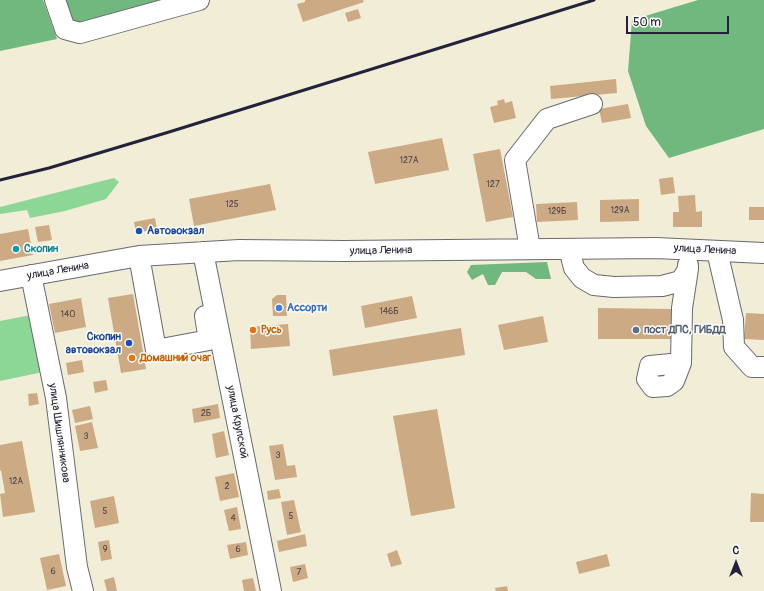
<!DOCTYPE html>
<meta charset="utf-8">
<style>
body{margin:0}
#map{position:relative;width:764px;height:591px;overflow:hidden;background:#f1edd7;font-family:Pangolin,sans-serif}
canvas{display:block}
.north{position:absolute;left:716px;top:543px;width:40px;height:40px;-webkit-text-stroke:3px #fdfcf7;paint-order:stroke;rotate:0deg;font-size:11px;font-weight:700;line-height:16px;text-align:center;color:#22223b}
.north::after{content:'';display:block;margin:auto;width:14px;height:18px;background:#22223b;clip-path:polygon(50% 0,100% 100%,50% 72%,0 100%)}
.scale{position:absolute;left:626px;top:16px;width:103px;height:18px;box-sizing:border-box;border:2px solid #22223b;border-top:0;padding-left:5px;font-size:12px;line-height:14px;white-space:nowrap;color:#22223b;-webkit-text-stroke:3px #fdfcf7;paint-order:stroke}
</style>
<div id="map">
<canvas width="764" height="591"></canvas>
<div class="north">С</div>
<div class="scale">50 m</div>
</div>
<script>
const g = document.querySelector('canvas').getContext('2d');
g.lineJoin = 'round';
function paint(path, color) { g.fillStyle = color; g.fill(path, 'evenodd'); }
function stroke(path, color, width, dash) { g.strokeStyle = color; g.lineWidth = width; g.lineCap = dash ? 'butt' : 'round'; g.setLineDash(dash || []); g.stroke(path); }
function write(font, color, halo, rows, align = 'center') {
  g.font = font + ' Pangolin,sans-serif'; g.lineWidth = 3; g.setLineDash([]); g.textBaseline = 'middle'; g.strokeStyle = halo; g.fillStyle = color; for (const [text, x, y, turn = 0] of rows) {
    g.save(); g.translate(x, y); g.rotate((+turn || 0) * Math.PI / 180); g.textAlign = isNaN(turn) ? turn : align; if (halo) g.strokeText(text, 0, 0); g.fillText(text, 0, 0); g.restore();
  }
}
paint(new Path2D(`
 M114,178L119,182L106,199L65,211L30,218L27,210L0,214V207Z
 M31,315L43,372L0,381V321Z`), '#8cd795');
paint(new Path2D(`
 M0,0H43L57,39L0,51Z
 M63,0H175L84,26L70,20Z
 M698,0H764V129L669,158L646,126L628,71L632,20Z
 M547,262L551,279H536L526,272H502L495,285H488L483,274L472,280L467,272L471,265Z`), '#71b87e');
paint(new Path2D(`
 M305,0H363L364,2L303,22L297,4L305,2Z
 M358,9L361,18L348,22L345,13Z
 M616,79L617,93L551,99L550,86Z
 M504,99L505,103L512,101L516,118L494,123L490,107L498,105L497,101Z
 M628,104L631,118L602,123L599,109Z
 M442,138L449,170L375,184L368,152Z
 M500,149L513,217L486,222L473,154Z
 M673,177L675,193L661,195L659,179Z
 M270,184L276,210L194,226L189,199Z
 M695,195L696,212L702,211V227H673V212H679L678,196Z
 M639,199V221L600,222V200Z
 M577,202L578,220L537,222L536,204Z
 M749,207H764V220H749Z
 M155,218L157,229L136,233L134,222Z
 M49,225L52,240L38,242L35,227Z
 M28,229L33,255L0,261V234Z
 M133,294L146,369L121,373L108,298Z
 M277,295H286L287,316H273L272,299Z
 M412,296L417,318L365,328L361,306Z
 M81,298L86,327L55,333L49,304Z
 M598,308L675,309L674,339H598Z
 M746,313L764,314V340L744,339Z
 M543,316L548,342L504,350L498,325Z
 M288,324L290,346L251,349L250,327Z
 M461,328L465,355L333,376L329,350Z
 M82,360L84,372L68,375L66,363Z
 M106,380L108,390L95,393L93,382Z
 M37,393L39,404L29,406L28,394Z
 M218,404L220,418L194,423L192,409Z
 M90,406L93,419L75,423L72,410Z
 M437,409L455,508L411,516L393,416Z
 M92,422L98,448L80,451L75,426Z
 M224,431L229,455L216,458L212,434Z
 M22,441L35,512L3,517L0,494L5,493L1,470L0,471V445Z
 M283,444L287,466L295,465L297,477L275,480L269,446Z
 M234,473L239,497L220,501L215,477Z
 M279,489L281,498L268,500L267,491Z
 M751,493L764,494V522H750Z
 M114,496L119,523L95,528L90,501Z
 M294,500L301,532L287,535L281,502Z
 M237,507L241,529L229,531L224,510Z
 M305,534L307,546L279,552L277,541Z
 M109,540L112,559L101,561L98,542Z
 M246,542L248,555L230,559L227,545Z
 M397,550L402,564L391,567L387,554Z
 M59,554L66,586L47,590L40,558Z
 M607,554L610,566L579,574L576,562Z
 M305,564L308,578L293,582L290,567Z
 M114,577L117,591H107L104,580Z
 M253,578L256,591H244L242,580Z
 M507,586L508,591H496L495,588Z`), '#ccaa84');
const minor = new Path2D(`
 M55,0L65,29L80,33L199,0
 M530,249L515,160L547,119L592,104
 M569,249L574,268L582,278L594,285L614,287L662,286L681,281L688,269V265
 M717,251L733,320L734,347L752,367H764
 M203,252L271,591
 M139,256L156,350L209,340L205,316
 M31,275L56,398L77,567L83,591
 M0,281L139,256L239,250L344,251L656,248L764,253
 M681,363L650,366L647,379L653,387L667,386L674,381L681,363L682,308L688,269`);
stroke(minor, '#6a6972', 22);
stroke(minor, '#fff', 20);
stroke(new Path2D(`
 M0,180L49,168L169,132L594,0`), '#22223b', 3);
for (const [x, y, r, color] of [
 [139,231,4,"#1a4fb4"],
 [16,249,4,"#0f9aa8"],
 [279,308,4,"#3f7fe0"],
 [253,330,4,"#e8710a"],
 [636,330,4,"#5c6f8a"],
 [129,343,4,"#1a4fb4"],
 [132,358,4,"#e8710a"]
]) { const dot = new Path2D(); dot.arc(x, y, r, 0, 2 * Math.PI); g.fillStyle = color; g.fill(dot); stroke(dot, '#fdfcf7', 1.5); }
write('9px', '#4c444d', null, [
 ["127А",409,161],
 ["127",493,185],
 ["125",232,205],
 ["129А",620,211],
 ["129Б",557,212],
 ["146Б",389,312],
 ["140",68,315],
 ["2Б",206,414],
 ["3",86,437],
 ["3",278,456],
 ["12А",16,482],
 ["2",227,487],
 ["5",105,512],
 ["5",291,517],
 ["4",233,519],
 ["9",105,550],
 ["6",238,550],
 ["6",53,572],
 ["7",299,573]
]);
write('bold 11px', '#164399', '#fdfcf7', [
 ["Автовокзал",147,231],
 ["Скопин",121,337,"right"],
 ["автовокзал",121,350,"right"]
], 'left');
write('bold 11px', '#0d838f', '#fdfcf7', [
 ["Скопин",24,249]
], 'left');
write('11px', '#22223b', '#fdfcf7', [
 ["улица Ленина",705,250,3],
 ["улица Ленина",381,251,-1],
 ["улица Ленина",58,271,-10],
 ["улица Крупской",237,422,79],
 ["улица Шишлянникова",59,433,82]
]);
write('bold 11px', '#366cbe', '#fdfcf7', [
 ["Ассорти",287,308]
], 'left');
write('bold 11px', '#c56008', '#fdfcf7', [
 ["Русь",261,330],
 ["Домашний очаг",140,358]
], 'left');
write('bold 11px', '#4e5e75', '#fdfcf7', [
 ["пост ДПС, ГИБДД",644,330]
], 'left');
</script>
